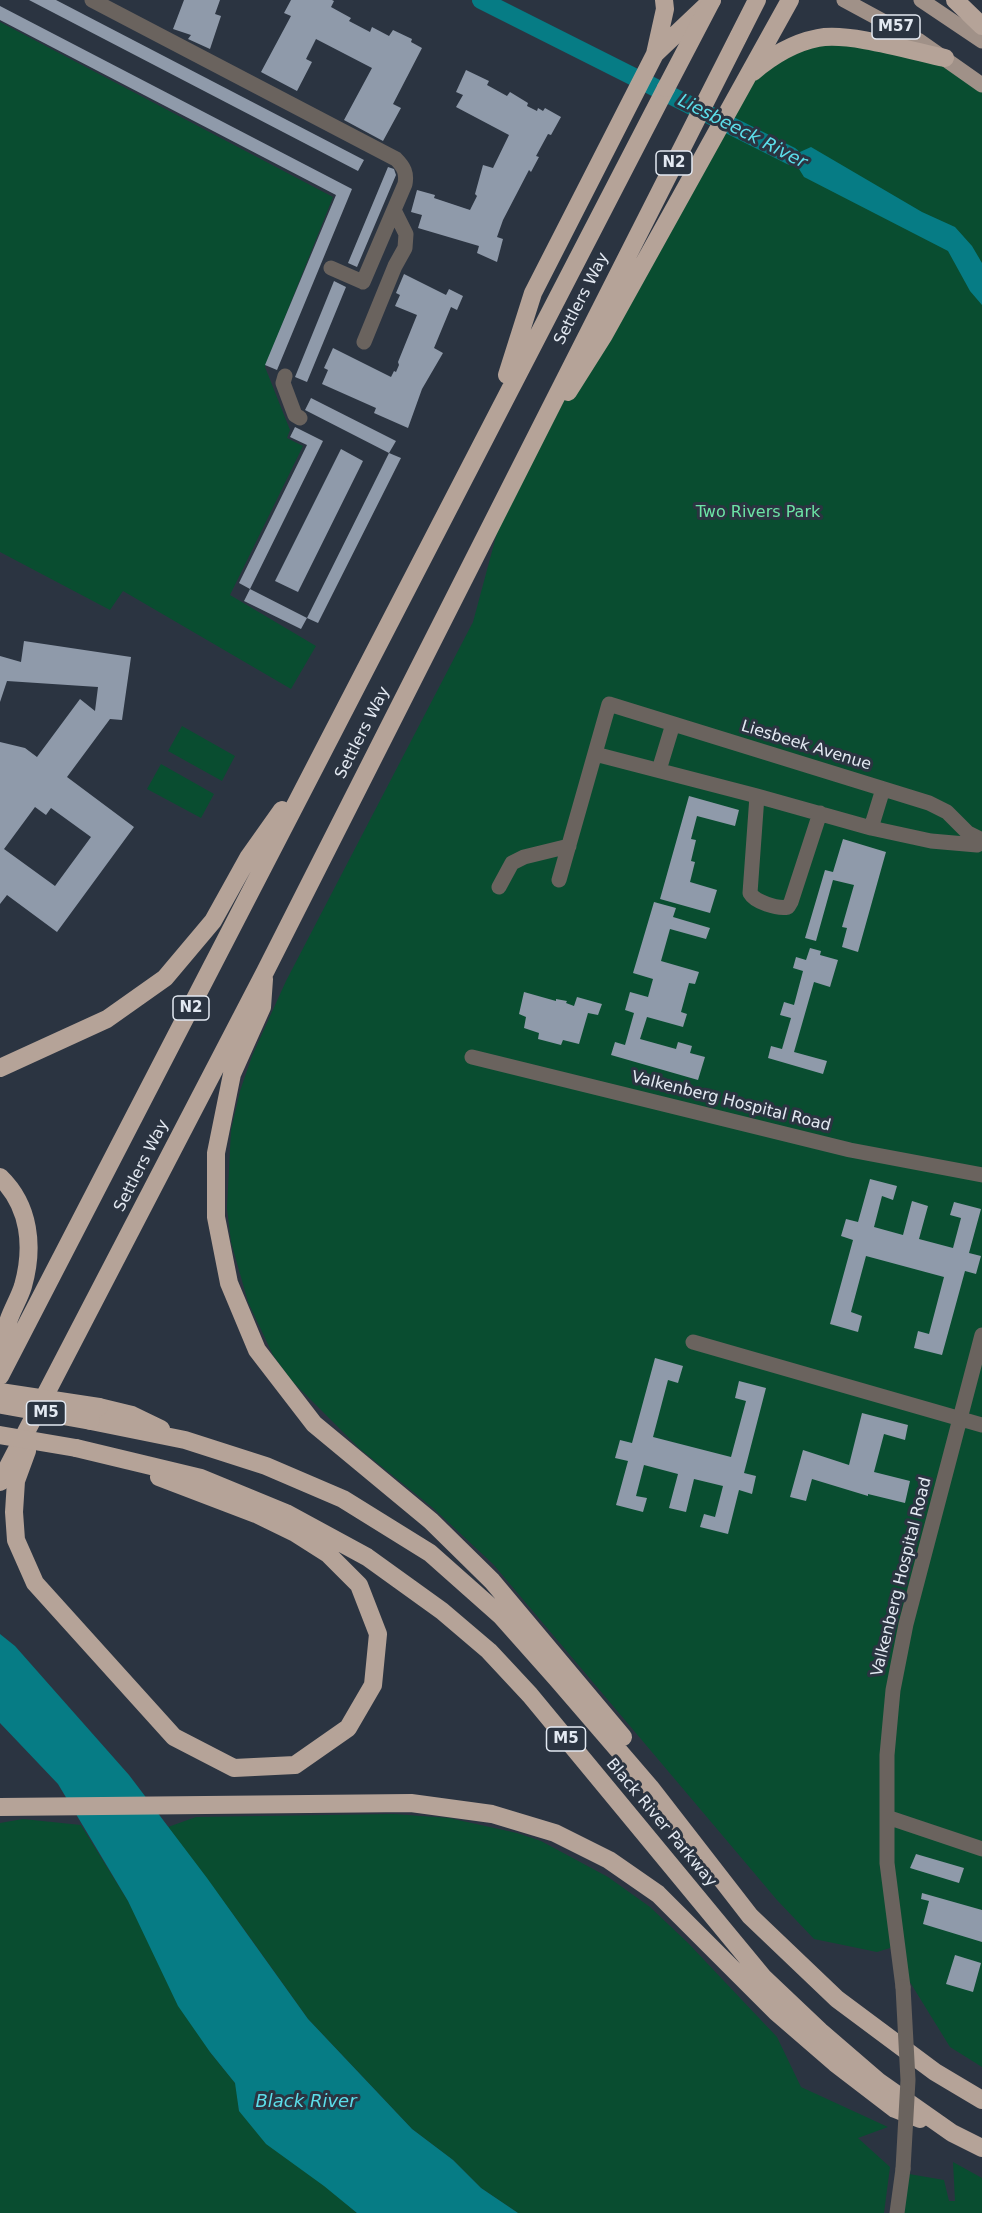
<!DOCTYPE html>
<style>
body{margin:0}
canvas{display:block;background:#2b3441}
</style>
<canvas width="982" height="2213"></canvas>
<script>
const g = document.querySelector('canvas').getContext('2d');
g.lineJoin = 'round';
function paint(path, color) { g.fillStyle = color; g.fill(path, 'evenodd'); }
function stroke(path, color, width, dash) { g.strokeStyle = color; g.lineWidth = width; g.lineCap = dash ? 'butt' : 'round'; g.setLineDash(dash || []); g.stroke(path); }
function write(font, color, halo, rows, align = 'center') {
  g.font = font + ' "DejaVu Sans",sans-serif'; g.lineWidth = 6; g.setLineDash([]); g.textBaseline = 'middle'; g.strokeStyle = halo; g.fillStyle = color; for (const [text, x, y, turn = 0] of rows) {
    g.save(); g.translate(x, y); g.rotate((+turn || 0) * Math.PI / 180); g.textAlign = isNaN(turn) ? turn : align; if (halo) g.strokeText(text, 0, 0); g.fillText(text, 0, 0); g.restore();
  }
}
paint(new Path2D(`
 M0,22L333,197L265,367L290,430L287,438L303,446L230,595L316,646L291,689L123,591L110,610L0,552Z
 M818,38L945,58L982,85V2067L950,2047L908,1979L903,1944L877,1952L814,1939L777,1900L493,1564L433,1508L360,1449L292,1381L273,1355L248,1302L231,1242L227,1208L231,1130L240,1091L252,1056L286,981L473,622L509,488L745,79Z
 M182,726L235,756L222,781L168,751Z
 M161,764L214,794L201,818L147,789Z
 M394,1814L449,1818L517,1833L541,1841L608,1877L650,1907L688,1943L777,2037L801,2087L888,2127L858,2138L890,2167L884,2213H518L481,2188L453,2160L412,2129L308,2019L246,1932L168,1827L196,1817Z
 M23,1819L81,1825L128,1901L210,2052L236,2084L239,2111L357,2213H0V1823Z
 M953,2162L982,2178V2213H904L909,2174L944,2180L949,2201H955Z`), '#094d30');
paint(new Path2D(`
 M811,147L922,212L955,227L972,246L982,263V305L970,291L948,251L804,177L791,156Z
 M0,1634L15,1646L45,1680L129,1775L207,1878L308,2019L412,2129L453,2160L481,2188L518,2213H357L324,2186L266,2144L239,2111L235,2083L210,2052L178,2006L128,1901L58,1784L0,1723Z`), '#067c85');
stroke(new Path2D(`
 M481,0L791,156`), '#067c85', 18);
paint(new Path2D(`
 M29,0H56L364,160L358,171Z
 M184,0H220L215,14L221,16L210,49L188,39L191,35L173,29Z
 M291,0H332L334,1L331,7L351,18L349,21L370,32L372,27L389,36L393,30L412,39L411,42L422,48L393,104L401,108L383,141L344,120L372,68L316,39L306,59L312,62L297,91L261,72L291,16L284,13Z
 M0,6L352,189L277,370L265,365L336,195L0,20Z
 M466,70L489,81L487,85L507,96L510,92L528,103L527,106L537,111L538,108L543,111L545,108L561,117L551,135L548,134L536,156L539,157L531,172L529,170L503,220L497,237L503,239L497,262L477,253L479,246L418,228L422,215L411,212L417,190L435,195L434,198L470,210L477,196L475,194L483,165L493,168L509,135L456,107L463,95L456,92Z
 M388,167L394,169L396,175L357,267L348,263Z
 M404,274L446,295L449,289L463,296L457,310L451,307L434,348L443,353L422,389L408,428L374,413L376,408L322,384L328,370L324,368L333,348L391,377L394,371L396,372L399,365L398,362L417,315L395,306L400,295L396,293Z
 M334,281L346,287L307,382L295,377Z
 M311,398L396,441L389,453L305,410Z
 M295,427L323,441L250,589L239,583L307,445L290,437Z
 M341,449L363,461L298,592L275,581Z
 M389,453L401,458L318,623L307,618Z
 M250,589L307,618L301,629L244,601Z
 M24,641L131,657L122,720L110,719L67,777L134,827L57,932L7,895L0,904V742L25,748L37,757L80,699L95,711L98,687L7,681L0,702V656L21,662ZM35,807L46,815L51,808L91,837L55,886L4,849Z
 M689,796L739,810L735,826L697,816L691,839L696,840L691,861L695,862L690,882L717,890L710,913L660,899Z
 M843,839L886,852L858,952L842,947L847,928L842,927L854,885L833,880L816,941L805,938L825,870L833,872Z
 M654,902L676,908L673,917L710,928L706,939L670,929L661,961L699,972L695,984L689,983L681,1012L687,1014L683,1027L647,1017L640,1039L676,1049L678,1042L692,1046L690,1053L705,1057L698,1080L611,1055L615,1042L625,1045L634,1013L625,1010L630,992L648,997L653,979L633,973Z
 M810,948L821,951L820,955L838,960L830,987L814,982L794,1052L827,1061L823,1074L768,1058L771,1046L782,1049L791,1018L780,1015L784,1002L794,1005L803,971L793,968L796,957L806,960Z
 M524,992L556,1001V999L567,1001L566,1003L574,1006L577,997L602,1004L598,1015L588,1013L579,1044L563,1040L561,1045L538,1039L539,1033L524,1028L526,1017L519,1014Z
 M870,1179L897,1186L893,1200L882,1196L874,1227L903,1235L912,1201L928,1206L919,1239L953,1248L961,1218L950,1215L954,1202L981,1209L969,1253L981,1256L976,1274L965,1271L942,1355L914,1348L918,1331L929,1334L944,1277L866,1256L851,1312L862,1316L858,1332L830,1324L853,1240L841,1236L846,1219L858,1222Z
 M655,1358L683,1366L678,1383L668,1380L653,1437L731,1457L746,1401L735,1398L739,1381L766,1388L744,1473L756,1476L752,1494L739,1490L728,1534L700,1527L704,1514L715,1517L723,1486L694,1479L686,1512L669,1508L678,1474L644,1465L636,1496L647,1498L643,1512L616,1505L628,1461L615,1458L620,1440L632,1443Z
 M862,1413L908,1425L905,1440L884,1434L874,1472L910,1481L905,1503L868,1494V1496L812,1479L806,1501L790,1497L803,1450L849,1465Z
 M916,1854L964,1868L959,1883L910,1868Z
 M922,1893L982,1910V1942L923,1924L929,1901L921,1899Z
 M955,1955L981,1963L973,1992L946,1984Z`), '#8f9aaa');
stroke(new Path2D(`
 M92,0L396,159C404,167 407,173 405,184L363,282L331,268
 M364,342L395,266L405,248L406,234L394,210
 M285,376L283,383L295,415L300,418
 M595,754L757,796L871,828L883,789
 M659,770L673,724
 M757,796L750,893C755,902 777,909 788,907L791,902L820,813
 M871,828L931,841L977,845L982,843
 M559,880L609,704L929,803L947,812L968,833L982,840
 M499,887L512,863L524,857L569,846
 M472,1057L850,1150L982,1175
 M693,1342L982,1425
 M887,1817L982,1849
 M903,1987L887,1863V1755L893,1690L906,1624L982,1335
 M897,2213L903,2169`), '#6a635e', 15);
stroke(new Path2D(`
 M844,0L918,40L982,85
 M921,0L982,41`), '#a09188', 15);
stroke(new Path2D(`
 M955,0L982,26
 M655,54L712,0
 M753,72C772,56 792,43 818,38C849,32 912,51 945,58
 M507,375L533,293L655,54L665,9L664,0
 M568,392L604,335L790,0
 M264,979L262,1007L232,1074L216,1153V1217L229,1283L257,1350L314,1424L431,1521L492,1581L623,1737
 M0,1068L107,1019L165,978L213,921L248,858L282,810
 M0,1177C30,1206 34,1247 23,1286C19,1299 11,1311 7,1325C3,1335 2,1346 0,1357
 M0,1376L666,88
 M99,1407L132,1415L161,1429
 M91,1421L185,1440L266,1466L343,1499L430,1553L501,1616L557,1679L650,1787L750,1916L837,1999L935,2072L982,2100
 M76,1448L201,1478L286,1513L367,1557L442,1611L489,1651L530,1695L763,1977L820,2031L878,2081L952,2133L982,2148
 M27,1451L16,1481L14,1512L16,1540L35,1583L174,1737L234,1768L295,1765L348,1728L373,1685L378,1634L359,1585L328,1554L295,1533L256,1514L159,1477
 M0,1482L265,972L757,0
 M0,1807L411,1803L492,1814L555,1833L609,1860L658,1894L776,2012L835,2063L895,2109L920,2119`), '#b5a398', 18);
stroke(new Path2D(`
 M903,1987L908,2080L903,2169`), '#6a635e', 15);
stroke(new Path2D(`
 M666,88L712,0
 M0,1392L99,1407
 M2,1405L91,1421
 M0,1435L76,1448`), '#b5a398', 18);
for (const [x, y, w] of [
 [896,27,48],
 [674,163,36],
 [191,1008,36],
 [46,1413,39],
 [566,1739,39]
]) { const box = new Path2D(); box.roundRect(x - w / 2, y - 12, w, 24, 4.5); g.fillStyle = '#2b3441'; g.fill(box); stroke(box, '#e3e9f2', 1.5); }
write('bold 15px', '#e3e9f2', null, [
 ["M57",896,27],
 ["N2",674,163],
 ["N2",191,1008],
 ["M5",46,1413],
 ["M5",566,1739]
]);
write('16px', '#e3e9f2', '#2b3441', [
 ["Settlers Way",582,299,-63],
 ["Settlers Way",363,733,-63],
 ["Liesbeek Avenue",806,746,17],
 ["Valkenberg Hospital Road",731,1102,14],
 ["Settlers Way",142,1166,-63],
 ["Valkenberg Hospital Road",902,1577,-76],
 ["Black River Parkway",661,1823,50]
]);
write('16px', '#6ce5a6', '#2b3441', [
 ["Two Rivers Park",758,513]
]);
write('italic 18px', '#5cdeea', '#2b3441', [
 ["Liesbeeck River",742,132,27],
 ["Black River",306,2102]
]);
</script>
